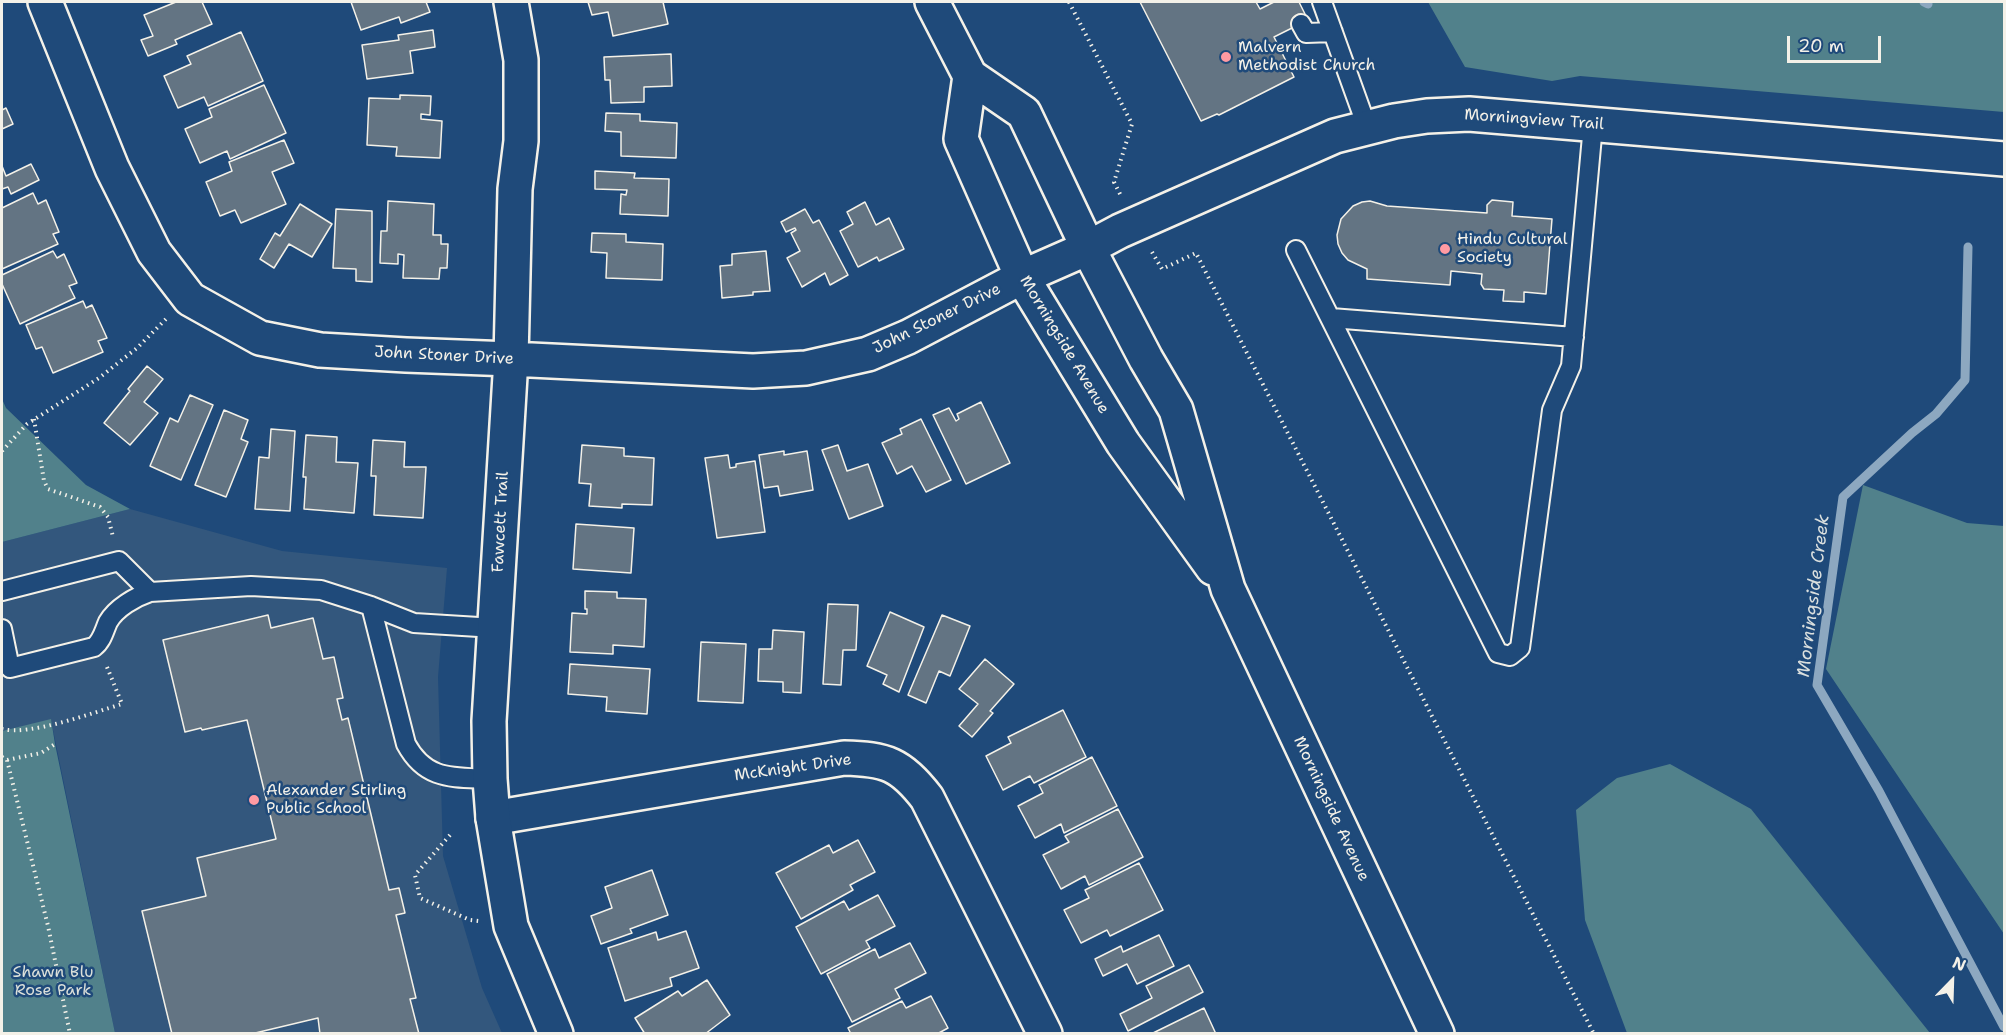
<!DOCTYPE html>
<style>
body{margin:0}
#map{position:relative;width:2006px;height:1035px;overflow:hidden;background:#1f4a7a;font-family:"Shantell Sans",sans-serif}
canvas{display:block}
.frame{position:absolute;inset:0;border:3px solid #f4f1e8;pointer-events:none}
.north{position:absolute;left:1922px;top:951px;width:60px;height:60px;-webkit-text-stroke:4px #1f4a7a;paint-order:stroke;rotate:23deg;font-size:16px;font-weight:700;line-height:24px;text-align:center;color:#f4f1e8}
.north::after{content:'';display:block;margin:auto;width:21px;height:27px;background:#f4f1e8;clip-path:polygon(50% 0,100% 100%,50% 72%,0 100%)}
.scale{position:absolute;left:1787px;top:36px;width:94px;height:27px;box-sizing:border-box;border:3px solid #f4f1e8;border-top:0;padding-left:8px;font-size:18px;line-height:21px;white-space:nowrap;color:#f4f1e8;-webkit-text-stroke:4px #1f4a7a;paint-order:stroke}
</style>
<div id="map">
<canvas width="2006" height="1035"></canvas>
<div class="frame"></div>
<div class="north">N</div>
<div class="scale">20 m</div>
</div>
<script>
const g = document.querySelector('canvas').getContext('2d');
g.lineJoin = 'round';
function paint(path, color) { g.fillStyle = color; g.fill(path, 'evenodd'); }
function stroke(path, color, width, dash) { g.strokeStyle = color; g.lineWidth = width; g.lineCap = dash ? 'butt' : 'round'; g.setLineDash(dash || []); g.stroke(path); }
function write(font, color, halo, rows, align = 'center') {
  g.font = font + ' "Shantell Sans",sans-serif'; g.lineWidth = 5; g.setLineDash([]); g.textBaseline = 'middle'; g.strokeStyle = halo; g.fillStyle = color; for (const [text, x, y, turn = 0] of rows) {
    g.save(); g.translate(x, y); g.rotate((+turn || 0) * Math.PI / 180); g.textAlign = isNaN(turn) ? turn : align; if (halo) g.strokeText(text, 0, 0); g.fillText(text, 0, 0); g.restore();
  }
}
paint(new Path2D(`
 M130,509L282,551L447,568L438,677L443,856L482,988L502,1033H115L51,720L2,731V542Z`), '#33577d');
paint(new Path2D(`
 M1428,2H2004V112L1580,76L1552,81L1465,67Z
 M2,399L6,408L86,485L130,509L2,542Z
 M1863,485L1967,523L2004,526V934L1826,669Z
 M51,719L55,744L115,1033H2V731Z
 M1670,764L1751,809L1930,1033H1627L1585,920L1576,810L1617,778Z`), '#51818b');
stroke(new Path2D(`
 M1924,2L1928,4
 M1968,247L1965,380L1936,414L1912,433L1843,497L1817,685L1879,791L2004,1027`), '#8da8c0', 9);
const building = new Path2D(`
 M176,2H202L212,24L175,40L177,44L148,56L141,40L153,36L144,15Z
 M351,2H426L430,12L401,23L399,17L361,30Z
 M588,2H663L668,24L613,36L608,12L592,15Z
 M1140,2H1256L1260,9L1274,2H1299L1308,20L1274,37L1294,77L1219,115L1217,114L1201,121Z
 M433,30L435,47L410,51L413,73L367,79L362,45L399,40L398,35Z
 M241,32L263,81L208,106L204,97L178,108L164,76L191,64L187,56Z
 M671,54L672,86L644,87V102L611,103L610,80H605L604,57Z
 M264,85L286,133L230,159L227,151L200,163L185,129L212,117L209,109Z
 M400,95L431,96L430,115L421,114V119L442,121L440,158L396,156L397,147L367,145L369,98L400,99Z
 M6,108L13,124L2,129V110Z
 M606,113L640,114V121L677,123L676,158L621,156V132L605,131Z
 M284,140L294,163L272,172L286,204L241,223L235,210L220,216L206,182L232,171L229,162Z
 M31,164L39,180L11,194L8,187L2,189V166L6,176Z
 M595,171L635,173L634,178L669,179L668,216L620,214L621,194L626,195L627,190L595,189Z
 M33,193L38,204L46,200L59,232L53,234L58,244L2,269V208Z
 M1492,200L1513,202L1512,216L1552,219L1546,294L1524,292V302L1503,301L1504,290L1484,289L1481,284L1482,274L1451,271L1450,285L1367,279V269L1348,260L1342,253L1338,244L1337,235L1341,219L1353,206L1362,202L1370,201L1387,206L1487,213V205Z
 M388,201L434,204L433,235H441V244H448L447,268H440L439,279L403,278L404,255L398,254V264L380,263L381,231H387Z
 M865,202L876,225L889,218L904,249L879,261L877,257L858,267L840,231L853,224L847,212Z
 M300,204L332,224L312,257L289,244L274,268L260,259L275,233L280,236Z
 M336,209L372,211V282L356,281V269L333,268Z
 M805,209L813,223L819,220L848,275L830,285L825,273L802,287L787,258L800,251L791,233L796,230L795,228L786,232L781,222Z
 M592,233L626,234V242L663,244L662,280L606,278L607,253L591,252Z
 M53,251L57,258L64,254L77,283L69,286L75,298L20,324L2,284V275Z
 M766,251L770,291L753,292V295L722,298L720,266L732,265V254Z
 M83,301L86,308L92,305L107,338L98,341L103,352L53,373L42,347L36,349L26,325Z
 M147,366L163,379L144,402L158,413L130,445L104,423L130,391L128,389Z
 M190,395L213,405L181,480L150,466L170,418L178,422Z
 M981,402L1010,463L966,484L933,415L949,408L956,421L959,419L957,414Z
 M224,410L248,420L241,439L248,442L226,497L195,485Z
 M921,419L951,480L926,492L912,466L897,474L882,443L902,434L900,429Z
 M271,429L295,431L290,511L255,509L259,457L269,458Z
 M306,435L337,437L336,462L358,463L354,513L304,509L306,477H303Z
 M373,440L405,442L404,467H426L423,518L374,515L376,476H371Z
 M582,445L624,448V456L654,458L652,505L622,504V508L589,506L591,484L579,483Z
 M838,445L847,471L868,464L883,506L849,519L822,450Z
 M784,451V455L807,451L813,490L780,496L778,486L764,488L759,455Z
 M728,455L730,468L736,467V464L755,461L765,532L717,538L705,458Z
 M576,524L634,528L631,573L573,569Z
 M585,591L617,592V598L646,599L644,647L613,645V654L570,652L572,613L587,614V609H585Z
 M828,604L858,605L856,650H843L841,685L823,684Z
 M890,612L924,627L899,692L883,684L887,675L867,666Z
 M268,615L271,628L313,618L323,659L334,657L343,698L337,699L342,720L348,718L389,890L399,888L405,913L396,915L416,998L410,999L419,1034H320L318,1018L251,1034H172L142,911L206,896L197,858L276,839L247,720L202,730L201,728L185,732L163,640Z
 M942,615L970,626L950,676L939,671L926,703L908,695Z
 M773,630L804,632L801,693L783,692V682L758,681L759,649H772Z
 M701,642L746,644L743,703L698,701Z
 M985,659L1014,684L990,711L993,713L972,737L959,726L978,704L959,689Z
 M570,664L650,669L647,714L606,711L607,697L568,694Z
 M1063,710L1086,757L1034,783L1030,776L1003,790L986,756L1011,743L1008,737Z
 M1092,757L1117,806L1064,833L1061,824L1035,838L1018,806L1043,793L1039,785Z
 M1118,809L1143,857L1089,885L1085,876L1061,889L1043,855L1069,842L1065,836Z
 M858,840L875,872L850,885L853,890L801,919L776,873L829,845L833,853Z
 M1139,863L1163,910L1110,936L1107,930L1081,943L1064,910L1089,898L1085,890Z
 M652,870L668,915L630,929L632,933L601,944L591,916L612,908L605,887Z
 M878,895L895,926L866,941L870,948L821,974L796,927L844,901L849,910Z
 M686,931L699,968L670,978L672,986L625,1001L608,948L656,932L658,940Z
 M1159,935L1174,966L1137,984L1127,964L1103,976L1095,959L1121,946L1123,952Z
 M910,943L926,973L895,989L900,998L852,1022L827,974L875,949L879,958Z
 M1189,965L1203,992L1128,1031L1120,1014L1152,998L1146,986Z
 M707,980L730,1015L705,1034H645L635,1018L678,991L682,996Z
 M931,996L948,1028L937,1034H851L848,1028L902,1001L906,1008Z
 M1204,1008L1216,1034H1151Z`);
paint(building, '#637483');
stroke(building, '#f4f1e8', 1.5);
const lane = new Path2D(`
 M1322,2L1367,127
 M1301,24L1306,33L1333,32
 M1296,250L1498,653L1510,656L1520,648L1552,410L1571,366L1593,125
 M1331,318L1574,337
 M2,591L119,561L150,592
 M371,606L406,744C426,781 453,777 490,779
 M2,629L10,668L94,647C102,641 104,631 108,622C116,608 135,597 150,592L251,586L321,590L371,606L414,623L495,628`);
const street = new Path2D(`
 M45,2L112,168L154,252L190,299L260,338L320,350L406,355L511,359
 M493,818L844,758C886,759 901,764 927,798L1045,1034`);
const secondary = new Path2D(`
 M511,2L521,60V141L515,189L511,359L489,721L490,779L493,818L511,926L556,1034
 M932,2L970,76L1024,113L1088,248L1146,359L1176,410L1228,589L1437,1034
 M970,76L961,139L1022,277L1123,443L1213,568
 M511,359L753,371L806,368L868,354L908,337L1022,277L1088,248L1120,231L1335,136L1394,121L1427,116L1469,114L2004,159`);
stroke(lane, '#f4f1e8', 22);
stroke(street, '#f4f1e8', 38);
stroke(secondary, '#f4f1e8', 38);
stroke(new Path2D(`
 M1069,2L1132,124L1114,182L1121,196
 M1152,252L1162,269L1196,253L1594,1034
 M34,419L44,481L48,489L100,507L108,517L113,537
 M2,451L27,424L99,378L137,348L166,319
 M2,729C30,736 92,713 122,704L107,667
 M2,757L7,760L41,753L55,744
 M7,760L48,926L70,1034
 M450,835L415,875L420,898L470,920L479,921`), '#f4f1e8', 4, [1.5, 4.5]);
stroke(lane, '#1f4a7a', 18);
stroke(street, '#1f4a7a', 33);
stroke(secondary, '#1f4a7a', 33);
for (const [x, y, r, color] of [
 [1226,57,6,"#ff9aa2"],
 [1445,249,6,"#ff9aa2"],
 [254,800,6,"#ff9aa2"]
]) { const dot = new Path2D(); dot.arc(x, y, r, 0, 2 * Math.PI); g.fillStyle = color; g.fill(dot); stroke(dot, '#1f4a7a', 2); }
write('16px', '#f4f1e8', '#1f4a7a', [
 ["Malvern",1238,48],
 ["Methodist Church",1238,66],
 ["Hindu Cultural",1457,240],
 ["Society",1457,258],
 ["Alexander Stirling",266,791],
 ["Public School",266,809]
], 'left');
write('16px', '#f4f1e8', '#1f4a7a', [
 ["Morningview Trail",1534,120,4],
 ["John Stoner Drive",937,319,-26],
 ["Morningside Avenue",1064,345,59],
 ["John Stoner Drive",444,356,3],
 ["Fawcett Trail",501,522,-87],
 ["McKnight Drive",793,768,-8],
 ["Morningside Avenue",1331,809,65]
]);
write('16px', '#dce0da', '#1f4a7a', [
 ["Shawn Blu",53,973],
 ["Rose Park",53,991]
]);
write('italic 18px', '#dadfde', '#1f4a7a', [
 ["Morningside Creek",1814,596,-83]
]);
</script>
